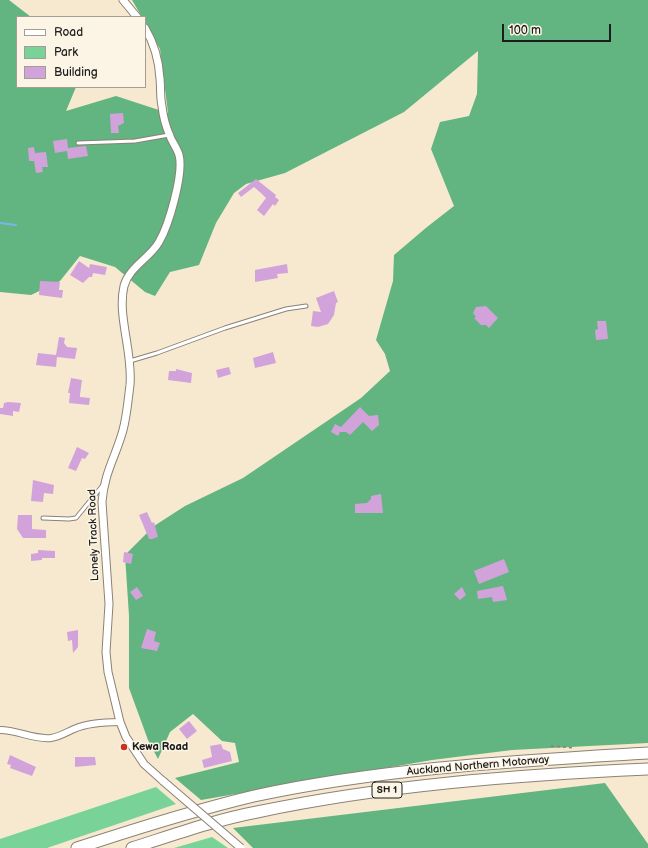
<!DOCTYPE html>
<style>
body{margin:0}
#map{position:relative;width:648px;height:848px;overflow:hidden;background:#f7e9d0;font-family:"Balsamiq Sans",sans-serif}
canvas{display:block}
.legend{position:absolute;left:16px;top:16px;width:130px;height:72px;box-sizing:border-box;background:#fcf5e5;border:1px solid #a29e95;margin:0;padding:5px 7px;list-style:none;font-size:12px;color:#1c1c1c}
.legend li{display:flex;align-items:center;gap:8px;height:20px}
.legend b{width:20px;border:1px solid #a29e95}
.scale{position:absolute;left:502px;top:24px;width:109px;height:18px;box-sizing:border-box;border:2px solid #1c1c1c;border-top:0;padding-left:5px;font-size:12px;line-height:14px;white-space:nowrap;color:#1c1c1c;-webkit-text-stroke:3px #fcf5e5;paint-order:stroke}
</style>
<div id="map">
<canvas width="648" height="848"></canvas>
<ul class="legend">
<li><b style="height:5px;background:#fff"></b>Road</li>
<li><b style="height:11px;background:#79d298"></b>Park</li>
<li><b style="height:11px;background:#d2a3da"></b>Building</li>
</ul>
<div class="scale">100 m</div>
</div>
<script>
const g = document.querySelector('canvas').getContext('2d');
g.lineJoin = 'round';
function paint(path, color) { g.fillStyle = color; g.fill(path, 'evenodd'); }
function stroke(path, color, width, dash) { g.strokeStyle = color; g.lineWidth = width; g.lineCap = dash ? 'butt' : 'round'; g.setLineDash(dash || []); g.stroke(path); }
function write(font, color, halo, rows, align = 'center') {
  g.font = font + ' "Balsamiq Sans",sans-serif'; g.lineWidth = 3; g.setLineDash([]); g.textBaseline = 'middle'; g.strokeStyle = halo; g.fillStyle = color; for (const [text, x, y, turn = 0] of rows) {
    g.save(); g.translate(x, y); g.rotate((+turn || 0) * Math.PI / 180); g.textAlign = isNaN(turn) ? turn : align; if (halo) g.strokeText(text, 0, 0); g.fillText(text, 0, 0); g.restore();
  }
}
paint(new Path2D(`
 M156,787L176,804L47,848H0V839Z
 M212,837L228,848H174Z`), '#79d298');
paint(new Path2D(`
 M0,0H9L31,17H17V87H76L66,111L116,96L168,113L160,49L145,23V17H142L132,0H648V743L512,750L432,760L201,800L175,778L239,762L235,743L222,741L193,714L170,732L158,759L148,740L129,688V616L125,555L154,526L185,506L243,478L361,398L390,371L385,354L376,340L393,281L394,255L427,227L454,206L431,149L440,122L469,116L477,94L478,51L404,112L285,173L246,184L234,193L216,223L199,265L170,272L155,296L145,292L115,267L80,256L60,281L31,295L0,292Z
 M605,783L648,844V848H253L233,828Z`), '#62b480');
stroke(new Path2D(`
 M0,223L16,225`), '#7db4ec', 2);
paint(new Path2D(`
 M123,113L124,123L118,126L119,133H111L110,114Z
 M67,139L68,148L86,146L88,156L68,159L67,151L55,153L53,141Z
 M34,147L35,153L46,152L48,167H42L43,172L36,173L34,161H29L28,148Z
 M256,179L276,195L275,197L279,200L275,206L273,204L264,216L257,210L266,198L262,194L254,187L241,197L238,193Z
 M79,261L89,268L90,264L107,267L105,275L93,273L92,277H89L83,283L70,275Z
 M287,264L288,273L277,274L278,278L255,282V270Z
 M40,281L60,282L59,290H63L62,298L39,295Z
 M334,291L338,302L336,303L334,315L328,324L318,327L311,326L313,311L321,312L316,298Z
 M486,306L498,318L489,328L486,325H481L474,318L476,317L473,313L476,307Z
 M597,321H606L608,339L596,340L595,330L598,329Z
 M59,337L65,338L64,343L67,347L77,348L75,359L57,357L56,367L36,365L38,353L56,355Z
 M273,352L276,363L255,368L253,358Z
 M229,367L231,374L218,378L216,370Z
 M176,369L192,373L191,383L168,380L169,371H176Z
 M71,378L82,380L80,395V397L90,398L89,405L69,403L70,393H68Z
 M8,402L21,403L19,412L13,411V416L0,414V408H3L4,403Z
 M360,407L369,416L378,415L379,425L372,431L363,422L350,435L346,432H340L338,436L331,432L335,424L341,427Z
 M77,447L89,453L85,459L82,458L76,471L68,468Z
 M33,480L54,485L53,494L44,493L43,502L31,501Z
 M381,494L383,513H355V504L367,503L371,499V496Z
 M147,512L152,523L154,522L158,537L152,539H149L139,515Z
 M18,515H32V529L46,530V538H23L17,529Z
 M38,550L55,551V558H42V560L31,561V554L38,553Z
 M124,552L133,554L131,564L123,562Z
 M504,559L509,572L479,584L474,571Z
 M503,586L507,600L493,602L492,597L478,599L477,591Z
 M137,587L143,596L136,600L130,592Z
 M462,587L466,595L460,600L454,594Z
 M147,629L156,632L154,641L160,643L157,651L141,648Z
 M78,630V647L73,653L72,640L68,641L67,632Z
 M189,721L197,731L187,739L179,729Z
 M221,744L223,749L230,752L232,761L204,768L202,760L212,757L210,746Z
 M10,755L36,767L32,776L10,768L11,765L7,764Z
 M75,757H95L96,765L75,767Z`), '#d2a3da');
const service = new Path2D(`
 M78,143L135,141L169,135
 M130,361L157,353L225,328L286,309L306,306
 M43,518L69,519L76,518L103,485`);
const minor = new Path2D(`
 M0,730C18,730 34,740 51,738C59,737 67,732 74,729C88,723 105,722 120,722`);
const tertiary = new Path2D(`
 M123,0L137,17
 M145,28C154,43 159,61 160,79C161,88 160,98 162,106C163,116 166,127 170,136C172,142 177,148 179,155C184,173 169,225 159,242C150,258 129,267 124,286C117,316 133,352 130,385C128,400 127,415 123,430C116,456 104,473 102,502L109,604L106,652L108,672L120,722L126,737L144,764L163,781`);
const motorway = new Path2D(`
 M77,848C135,829 195,810 254,796C383,768 517,761 648,753
 M132,848C173,835 215,820 257,812C385,785 517,775 648,769`);
stroke(service, '#8a8276', 5);
stroke(minor, '#8a8276', 8);
stroke(tertiary, '#8a8276', 9);
stroke(motorway, '#8a8276', 13);
stroke(new Path2D(`
 M551,746L575,748`), '#8a8276', 1.5, [3, 3]);
stroke(service, '#fff', 3);
stroke(minor, '#fff', 6);
stroke(tertiary, '#fff', 7);
stroke(motorway, '#fff', 11);
const tertiaryBridge = new Path2D(`
 M163,781L241,848`);
stroke(tertiaryBridge, '#8a8276', 9, []);
stroke(tertiaryBridge, '#fff', 7);
for (const [x, y, r, color] of [
 [124,747,4,"#c8321e"]
]) { const dot = new Path2D(); dot.arc(x, y, r, 0, 2 * Math.PI); g.fillStyle = color; g.fill(dot); stroke(dot, '#fcf5e5', 1.5); }
for (const [x, y, w] of [
 [387,790,30]
]) { const box = new Path2D(); box.roundRect(x - w / 2, y - 8, w, 16, 3); g.fillStyle = '#fcf5e5'; g.fill(box); stroke(box, '#1c1c1c', 1); }
write('bold 10px', '#1c1c1c', null, [
 ["SH 1",387,790]
]);
write('11px', '#1c1c1c', '#fcf5e5', [
 ["Lonely Track Road",94,535,-92],
 ["Auckland Northern Motorway",478,766,-5]
]);
write('bold 11px', '#1c1c1c', '#fcf5e5', [
 ["Kewa Road",132,747]
], 'left');
</script>
